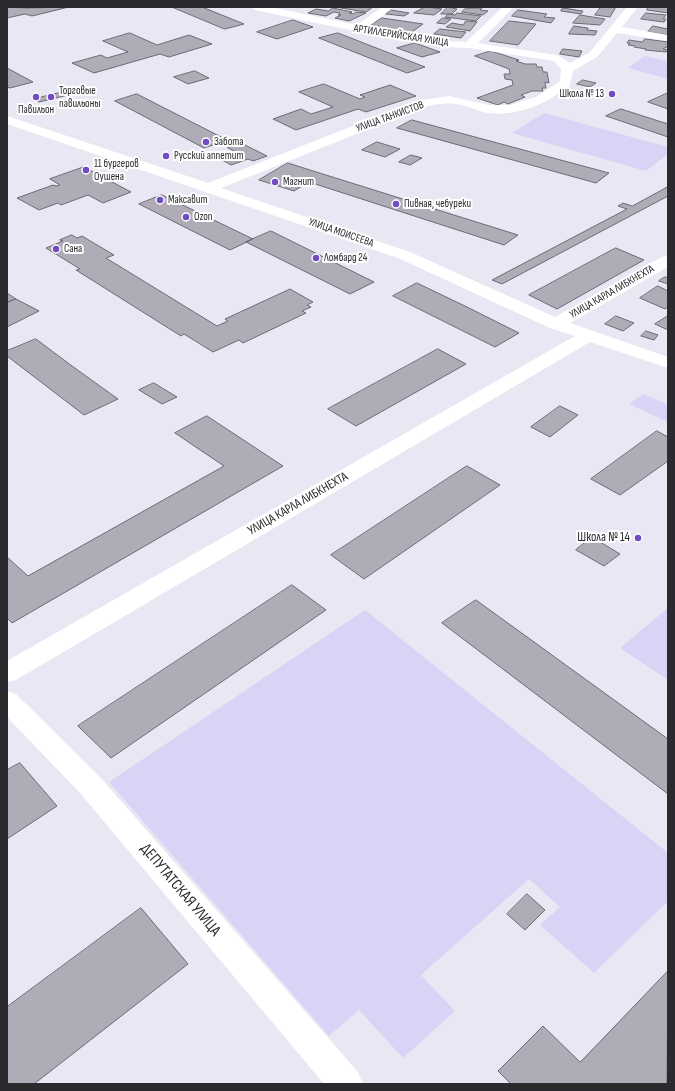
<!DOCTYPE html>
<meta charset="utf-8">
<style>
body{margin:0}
#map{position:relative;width:675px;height:1091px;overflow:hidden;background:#e9e7f3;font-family:"Sofia Sans Condensed",sans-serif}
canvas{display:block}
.frame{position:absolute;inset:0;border:8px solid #2b2a2f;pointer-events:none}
</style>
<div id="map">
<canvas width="675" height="1091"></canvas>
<div class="frame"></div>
</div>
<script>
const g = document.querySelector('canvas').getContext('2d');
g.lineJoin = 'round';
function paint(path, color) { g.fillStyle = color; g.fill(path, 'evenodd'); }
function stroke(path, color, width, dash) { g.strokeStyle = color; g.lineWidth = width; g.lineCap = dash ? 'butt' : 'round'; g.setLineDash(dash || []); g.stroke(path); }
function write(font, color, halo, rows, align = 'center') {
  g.font = font + ' "Sofia Sans Condensed",sans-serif'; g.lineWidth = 4; g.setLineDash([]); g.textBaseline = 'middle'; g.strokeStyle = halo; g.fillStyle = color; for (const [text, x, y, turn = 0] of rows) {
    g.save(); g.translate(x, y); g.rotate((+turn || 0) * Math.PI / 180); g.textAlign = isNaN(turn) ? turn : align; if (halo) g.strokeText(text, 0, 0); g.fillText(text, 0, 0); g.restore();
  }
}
paint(new Path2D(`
 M645,56L668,61V79L628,68Z
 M544,113L668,147V154L646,171L512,133Z
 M643,394L668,405V422L629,404Z
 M668,608V680L620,648Z
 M365,610L668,853V901L594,973L540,925L560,907L529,879L421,975L455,1011L403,1058L359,1010L329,1036L109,782Z`), '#dad3f5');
const building = new Path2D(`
 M7,7L27,8L69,7L32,16L25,14L7,18Z
 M172,7H202L244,24L225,29Z
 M343,7H373L366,12L341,8Z
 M425,7H427L442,9L434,15L414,13Z
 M448,7L457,9L452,14H441Z
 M601,7H616L610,17L595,15Z
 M649,7H668V13L647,10Z
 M333,8L352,12L349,13L353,14L356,12L366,13L349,21L335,18L341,15H338L340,13L334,12L326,16L308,13L316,9L328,11Z
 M466,8H482L480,10L488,11L483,15L462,12Z
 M563,8L583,11L581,14L561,11Z
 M391,10L409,13L404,16L386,14Z
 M518,10L547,14L544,17L555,18L551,23L512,16Z
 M457,13L481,16L476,21L445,17L448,14L455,15Z
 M646,13L666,15L663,19H666L664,22L641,19Z
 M580,15L605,19L600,25L573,23Z
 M382,18L423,24L412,32L371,25Z
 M443,18L451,19L445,24L437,23Z
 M293,20L313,27L277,39L257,32Z
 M466,21L477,22L470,31L446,27L452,23L463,25Z
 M509,21L536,24L518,45L490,41Z
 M574,26L588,28L587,30L597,31L595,35L569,34Z
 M653,26L668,29V35L648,32Z
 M440,29L466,32L461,38L434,34Z
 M130,33L157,45L189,35L212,44L169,57L160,54L94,73L72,63L101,55L107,58L128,52L103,41Z
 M338,33L425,67L407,73L319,38Z
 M645,39L668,42V46L663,49L668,50L666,52L645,50L646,49L634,47L635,46L628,45L630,43H627L629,40L642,42Z
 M415,43L440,52L422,57L397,48Z
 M563,49L582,51L579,57L560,54Z
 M491,51L519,60L516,61L525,64H536L537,67H542L543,72H547L549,83L545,82L546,88H542L543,91H532L521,95L525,97L508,104L504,102L498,105L477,98L513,85L512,80L505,79L504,74H510L509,69L475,56Z
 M7,68L33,82L10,88L7,87Z
 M195,71L209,78L188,84L174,77Z
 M583,80L596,83L590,87L577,84Z
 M324,84L360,99L365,97L360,95L390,85L416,96L366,112L358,109L296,130L273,119L301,109L311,114L333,107L299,92Z
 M63,92L68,95L39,102L34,99Z
 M668,93V109L648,102Z
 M137,94L227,140L204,148L115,101Z
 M621,109L668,124V137L606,116Z
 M412,120L609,173L596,183L397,128Z
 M377,142L400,149L385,157L362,150Z
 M241,143L267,156L253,161L248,159L231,165L217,157L234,151L228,148Z
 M411,155L422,158L410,165L399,162Z
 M288,163L310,170L518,235L504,245L309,182L294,191L259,180Z
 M84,167L131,192L103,203L88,195L61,205L58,203L39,210L17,198L53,185L56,186L60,185L50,179Z
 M668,187V196L502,284L492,280L627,209L618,206L623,203L632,206Z
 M162,195L253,239L230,250L139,204Z
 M271,231L374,282L350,294L246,242Z
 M72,235L77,238L82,236L114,255L106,258L217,326L228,321L225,319L290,289L313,302L307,305L311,307L302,311L306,313L243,343L239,340L213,352L184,334L181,336L76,270L80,269L46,248L63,241L60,240Z
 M616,248L644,260L557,309L529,295Z
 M665,277L668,278V284L659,281Z
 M417,283L467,307L519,333L495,347L393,296Z
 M658,286L668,291V307L665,309L640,298Z
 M7,293L16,299L7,302Z
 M16,299L39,311L7,327V303Z
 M616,316L634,323L623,331L605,324Z
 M668,316V330L655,324Z
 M646,331L658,335L654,340L641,336Z
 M36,339L72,366L118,399L84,415L7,356V351Z
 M438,349L466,364L356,426L328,409Z
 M154,383L177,397L162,404L139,390Z
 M560,406L578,415L550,437L531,427Z
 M207,416L283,466L12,623L7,618V557L28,576L224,466L175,433Z
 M657,431L668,437V461L620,495L591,479Z
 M467,466L500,485L364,579L331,555Z
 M592,537L620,554L604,566L576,550Z
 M292,585L326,610L111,758L78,726Z
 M476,600L668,739V794L442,623Z
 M20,763L57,806L7,839V770Z
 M527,894L545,910L525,930L507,914Z
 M141,908L188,964L34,1084H7V1007Z
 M668,971L667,1084H511L498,1071L543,1026L580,1062Z`);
paint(building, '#afacb8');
stroke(building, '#6c6a75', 1);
paint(new Path2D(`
 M250,7H270L357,25L382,7H394L368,27L444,41L466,42L503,7H514L478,43L557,55L570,63L589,53L627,7H638L622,27L668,35V41L617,33L597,57L573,71L570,85C548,103 518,117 487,113C478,111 470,107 461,105C449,102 436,104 424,107L221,188L410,252L555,317L662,257L668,255V267L570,323L668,357V368L590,342L16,680L7,682V661L575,336L550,328L398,258L7,124V116L208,183L416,101L449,96L489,105H510L536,97L560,81L561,69L554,61L469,48L444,47L359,32L255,10Z
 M7,691L16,694L100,777L358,1072L363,1084H324L80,793L7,717Z`), '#fff');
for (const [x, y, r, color] of [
 [612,94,4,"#734bc4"],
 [36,97,4,"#734bc4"],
 [51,97,4,"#734bc4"],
 [206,142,4,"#734bc4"],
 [166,156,4,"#734bc4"],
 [86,170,4,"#734bc4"],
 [275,182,4,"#734bc4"],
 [160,200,4,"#734bc4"],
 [396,204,4,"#734bc4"],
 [186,217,4,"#734bc4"],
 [56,249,4,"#734bc4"],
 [316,258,4,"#734bc4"],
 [638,538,4,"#734bc4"]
]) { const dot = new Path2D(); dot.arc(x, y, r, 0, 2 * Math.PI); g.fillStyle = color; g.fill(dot); stroke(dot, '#fff', 1.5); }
write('11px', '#2b2a2f', '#fff', [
 ["АРТИЛЛЕРИЙСКАЯ УЛИЦА",401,36,9],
 ["УЛИЦА ТАНКИСТОВ",390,117,-20],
 ["УЛИЦА МОИСЕЕВА",341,233,19],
 ["УЛИЦА КАРЛА ЛИБКНЕХТА",612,292,-30]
]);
write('11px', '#2b2a2f', '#fff', [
 ["Торговые",59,91],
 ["павильоны",59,104],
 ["Школа № 13",604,94,"right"],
 ["Павильон",36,110,"center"],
 ["Забота",214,142],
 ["Русский аппетит",174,156],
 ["11 бургеров",94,164],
 ["Оушена",94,177],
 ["Магнит",283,182],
 ["Максавит",168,200],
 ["Пивная, чебуреки",404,204],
 ["Ozon",194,217],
 ["Сана",64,249],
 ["Ломбард 24",324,258]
], 'left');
write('13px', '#2b2a2f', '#fff', [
 ["УЛИЦА КАРЛА ЛИБКНЕХТА",298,504,-30]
]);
write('13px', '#2b2a2f', '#fff', [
 ["Школа № 14",630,538]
], 'right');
write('16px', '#2b2a2f', '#fff', [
 ["ДЕПУТАТСКАЯ УЛИЦА",180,890,50]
]);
</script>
